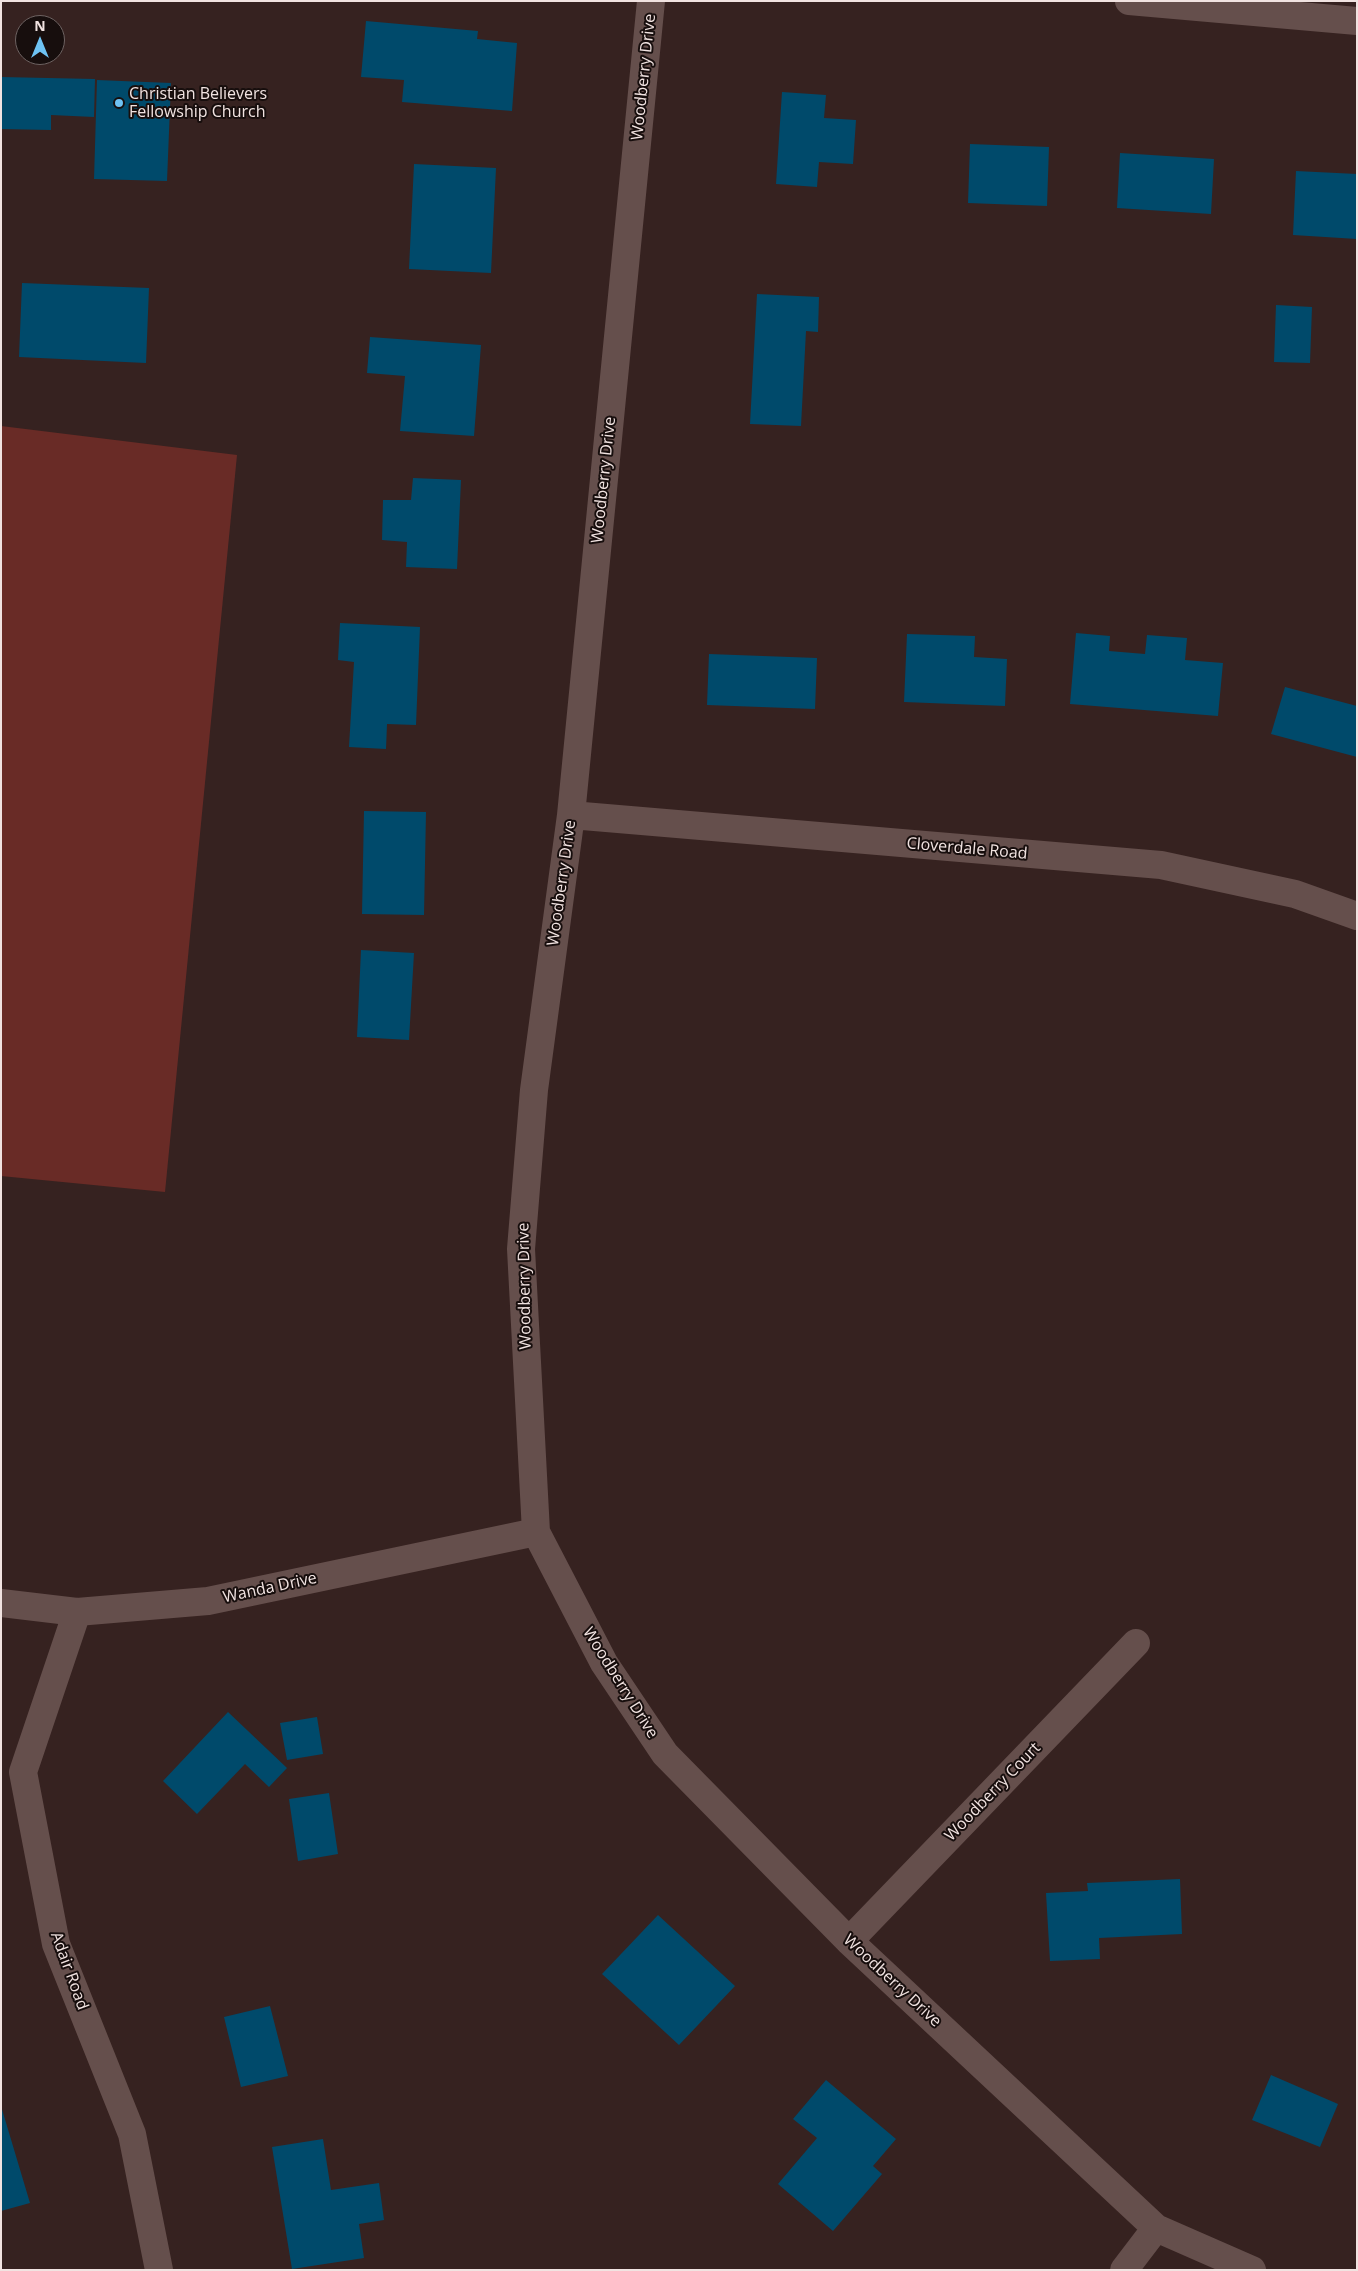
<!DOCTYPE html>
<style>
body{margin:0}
#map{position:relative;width:1358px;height:2271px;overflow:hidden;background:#362220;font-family:"Open Sans",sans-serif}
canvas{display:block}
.frame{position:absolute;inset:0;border:2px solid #f1e3e1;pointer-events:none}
.north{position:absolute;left:15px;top:15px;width:50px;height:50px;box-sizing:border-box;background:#170e0d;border:1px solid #6e6362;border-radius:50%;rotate:0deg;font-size:14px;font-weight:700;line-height:20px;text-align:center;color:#f1e3e1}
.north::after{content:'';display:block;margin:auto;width:18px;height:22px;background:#6ec2f3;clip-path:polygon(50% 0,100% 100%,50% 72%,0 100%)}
</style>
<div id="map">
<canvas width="1358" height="2271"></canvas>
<div class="frame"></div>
<div class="north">N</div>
</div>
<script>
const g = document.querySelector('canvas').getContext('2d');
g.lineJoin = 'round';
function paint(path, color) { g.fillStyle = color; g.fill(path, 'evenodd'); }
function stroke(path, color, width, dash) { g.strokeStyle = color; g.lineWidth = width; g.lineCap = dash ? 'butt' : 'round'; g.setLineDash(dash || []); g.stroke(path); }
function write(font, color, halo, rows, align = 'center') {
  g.font = font + ' "Open Sans",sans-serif'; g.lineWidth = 4; g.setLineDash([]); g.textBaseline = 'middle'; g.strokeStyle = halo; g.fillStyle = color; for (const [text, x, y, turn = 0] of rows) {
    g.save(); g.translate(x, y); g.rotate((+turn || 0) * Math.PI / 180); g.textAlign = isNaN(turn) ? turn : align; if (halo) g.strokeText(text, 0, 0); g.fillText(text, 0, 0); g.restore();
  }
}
paint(new Path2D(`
 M1,426L237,455L165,1192L1,1176Z`), '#692b26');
paint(new Path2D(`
 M366,21L478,31L477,39L517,43L512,111L402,102L404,80L361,77Z
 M1,77L95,79L94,117L51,115V130L1,129Z
 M97,80L171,83L167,181L94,179Z
 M782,92L826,95L824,118L856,120L853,164L819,162L817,187L776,184Z
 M970,144L1049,147L1047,206L968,203Z
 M1120,153L1214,159L1211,214L1117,208Z
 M414,164L496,168L491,273L409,269Z
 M1296,171L1357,174V239L1293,235Z
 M22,283L149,288L146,363L19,357Z
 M757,294L819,297L818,332L806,331L801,426L750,424Z
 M1276,305L1312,307L1310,363L1274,362Z
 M370,337L481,345L474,436L400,431L405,376L367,373Z
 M413,478L461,480L457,569L406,567L407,542L382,540L383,500H411Z
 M340,623L420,627L416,725L387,724L386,749L349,747L354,662L338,660Z
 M1076,633L1110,636L1109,651L1145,654L1147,635L1187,638L1185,660L1223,663L1218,716L1070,704Z
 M907,634L975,636L974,657L1007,659L1005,706L904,702Z
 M709,654L817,658L815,709L707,705Z
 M1285,687L1357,706V757L1271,734Z
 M364,811L426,812L424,915L362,914Z
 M361,950L414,953L409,1040L357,1037Z
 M228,1712L287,1768L269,1787L245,1764L197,1814L163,1781Z
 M317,1717L323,1754L287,1760L280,1723Z
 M329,1793L338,1854L298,1861L289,1799Z
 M1180,1879L1182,1934L1099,1938L1100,1959L1050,1961L1046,1893L1088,1891L1087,1883Z
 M658,1915L735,1986L679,2045L602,1974Z
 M270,2006L288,2076L241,2087L224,2017Z
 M1271,2075L1338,2104L1320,2147L1252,2120Z
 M826,2080L896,2139L873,2166L882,2174L833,2231L778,2184L817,2138L793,2119Z
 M1,2106L30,2203L1,2211Z
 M323,2139L331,2190L379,2183L384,2220L359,2224L364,2258L292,2269L272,2147Z`), '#004a6b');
stroke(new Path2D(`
 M651,1L571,815L534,1090L521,1249L536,1532L604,1663L665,1754L849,1941L1156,2228L1252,2270
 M1129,1L1357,21
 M571,815L1161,865L1295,894L1357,916
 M1,1603L77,1612L208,1601L536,1532
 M77,1612L23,1772L56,1944L132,2134L159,2270
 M849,1941L1136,1643
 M1124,2270L1156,2228`), '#654f4c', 28);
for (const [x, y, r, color] of [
 [119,103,5,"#6ec2f3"]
]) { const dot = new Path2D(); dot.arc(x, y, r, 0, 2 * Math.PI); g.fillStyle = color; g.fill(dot); stroke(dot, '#170e0d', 2); }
write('16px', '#f1e3e1', '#170e0d', [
 ["Woodberry Drive",644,77,-84],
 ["Woodberry Drive",604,480,-84],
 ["Cloverdale Road",967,849,5],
 ["Woodberry Drive",562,883,-82],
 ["Woodberry Drive",525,1286,-91],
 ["Wanda Drive",270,1588,-12],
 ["Woodberry Drive",620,1683,58],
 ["Woodberry Court",993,1792,-46],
 ["Adair Road",69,1971,70],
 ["Woodberry Drive",892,1981,43]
]);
write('16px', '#f1e3e1', '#170e0d', [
 ["Christian Believers",129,94],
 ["Fellowship Church",129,112]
], 'left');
</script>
